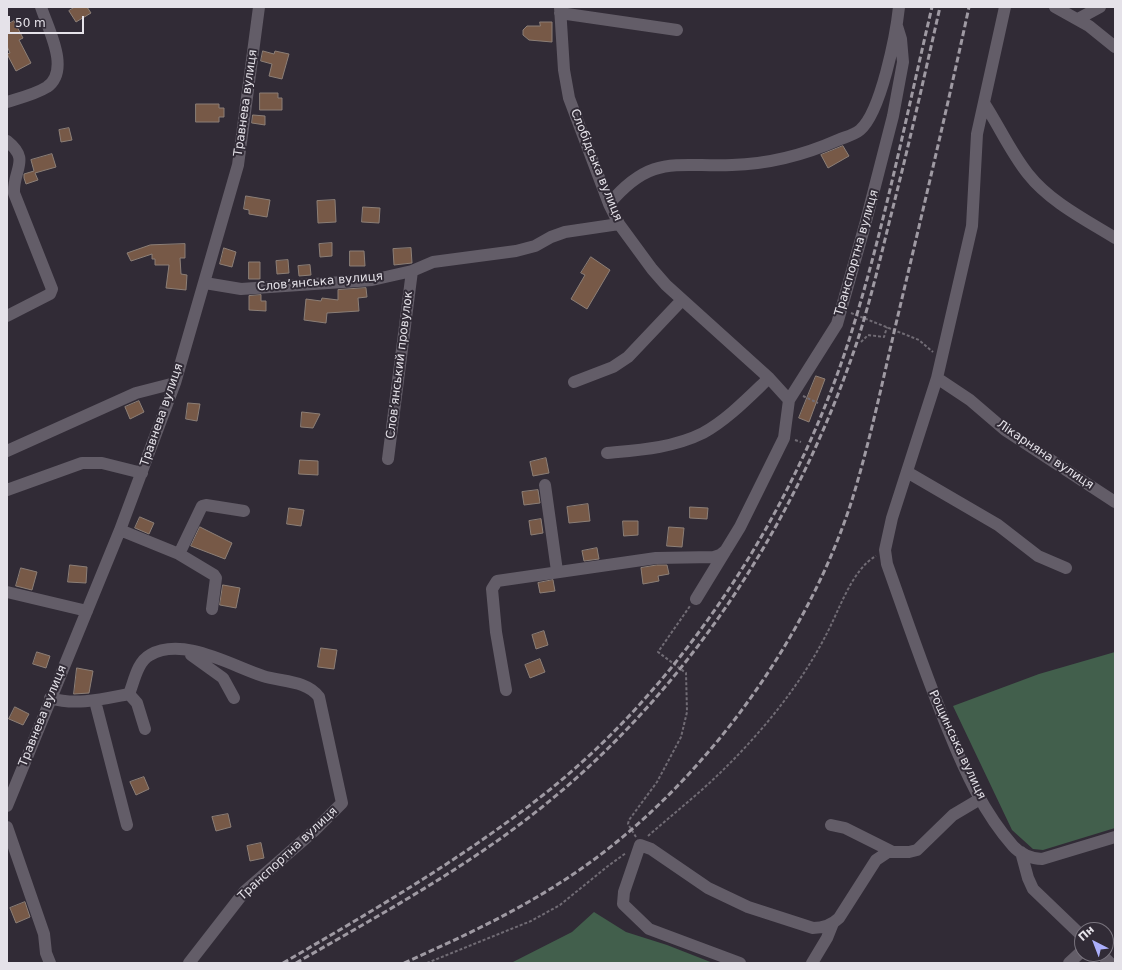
<!DOCTYPE html>
<meta charset="utf-8">
<style>
body{margin:0}
#map{position:relative;width:1122px;height:970px;overflow:hidden;background:#312b36;font-family:"DejaVu Sans",sans-serif}
canvas{display:block}
.frame{position:absolute;inset:0;border:8px solid #e5e2e9;pointer-events:none}
.north{position:absolute;left:1074px;top:922px;width:40px;height:40px;box-sizing:border-box;background:#312b36;border:1px solid #79747e;border-radius:50%;rotate:318deg;font-size:11px;font-weight:700;line-height:16px;text-align:center;color:#e5e2e9}
.north::after{content:'';display:block;margin:auto;width:14px;height:18px;background:#abaffb;clip-path:polygon(50% 0,100% 100%,50% 72%,0 100%)}
.scale{position:absolute;left:8px;top:16px;width:76px;height:18px;box-sizing:border-box;border:2px solid #e5e2e9;border-top:0;padding-left:5px;font-size:12px;line-height:14px;white-space:nowrap;color:#e5e2e9;-webkit-text-stroke:3px #312b36;paint-order:stroke}
</style>
<div id="map">
<canvas width="1122" height="970"></canvas>
<div class="frame"></div>
<div class="north">Пн</div>
<div class="scale">50 m</div>
</div>
<script>
const g = document.querySelector('canvas').getContext('2d');
g.lineJoin = 'round';
function paint(path, color) { g.fillStyle = color; g.fill(path, 'evenodd'); }
function stroke(path, color, width, dash) { g.strokeStyle = color; g.lineWidth = width; g.lineCap = dash ? 'butt' : 'round'; g.setLineDash(dash || []); g.stroke(path); }
function write(font, color, halo, rows, align = 'center') {
  g.font = font + ' "DejaVu Sans",sans-serif'; g.lineWidth = 4; g.setLineDash([]); g.textBaseline = 'middle'; g.strokeStyle = halo; g.fillStyle = color; for (const [text, x, y, turn = 0] of rows) {
    g.save(); g.translate(x, y); g.rotate((+turn || 0) * Math.PI / 180); g.textAlign = isNaN(turn) ? turn : align; if (halo) g.strokeText(text, 0, 0); g.fillText(text, 0, 0); g.restore();
  }
}
paint(new Path2D(`
 M1115,652V828L1043,850L1033,849L1012,830L953,706L1039,674Z
 M594,912L626,932L667,945L713,963H511L572,932Z`), '#425f4c');
const building = new Path2D(`
 M75,7H87L91,13L76,22L69,11Z
 M14,21L23,38L19,40L31,63L16,71L7,54L10,53L7,46V25Z
 M540,22H552V42L529,40L523,35V30L527,26H540Z
 M263,51L274,54L275,51L289,54L282,79L269,76L272,64L261,61Z
 M260,93H278V98H282V110H260Z
 M196,104H219V108H224V117H219V122H196Z
 M253,115L265,116V125L252,123Z
 M69,128L72,140L61,142L59,130Z
 M843,146L849,156L828,168L821,155Z
 M52,154L56,167L35,173L38,180L26,184L24,178V174L34,171L31,160Z
 M246,196L270,200L267,217L249,214V210L244,209Z
 M335,200L336,222L318,223L317,201Z
 M363,207L380,208L379,223L362,222Z
 M332,243V256L320,257L319,244Z
 M185,244V258H180L181,274L187,275L186,290L166,288L169,265H155V259H152V254L131,261L127,253L150,245Z
 M224,248L236,252L232,267L220,264Z
 M411,248L412,263L394,265L393,249Z
 M350,251H364L365,266H350Z
 M591,257L610,270L587,309L571,299L585,275L581,273Z
 M288,260L289,273L277,274L276,261Z
 M249,262H260V279H249Z
 M310,265L311,275L299,276L298,266Z
 M366,288L367,297L358,298L359,311L327,313L326,323L304,320L306,299L321,301L322,298L338,300V290Z
 M261,295V301H266V311L249,310V296Z
 M816,376L825,379L809,422L799,418Z
 M139,401L144,412L130,419L125,407Z
 M188,403L200,404L197,421L186,419Z
 M302,412L320,414L313,428L301,427Z
 M546,458L549,473L533,476L530,462Z
 M300,460L318,461V475L299,474Z
 M538,490L540,503L524,505L522,492Z
 M588,504L590,521L569,523L567,507Z
 M690,507L708,508L707,519L690,518Z
 M289,508L304,510L301,526L287,524Z
 M140,517L154,523L149,534L135,528Z
 M541,519L543,533L531,535L529,521Z
 M623,521H638V535L624,536Z
 M200,527L232,543L225,559L191,546Z
 M669,527L684,528L682,547L667,546Z
 M597,548L599,559L584,561L582,551Z
 M70,565L87,567L86,583L68,582Z
 M657,565H667L669,574L658,576L659,581L643,584L641,568Z
 M21,568L37,572L32,590L16,586Z
 M553,580L555,591L540,593L538,583Z
 M223,585L240,588L236,608L220,605Z
 M544,631L548,645L536,649L532,635Z
 M321,648L337,650L334,669L318,667Z
 M37,652L50,656L46,668L33,664Z
 M540,659L545,672L530,678L525,665Z
 M77,668L93,671L89,693L74,694Z
 M15,707L29,714L23,725L9,719Z
 M144,777L149,789L136,795L130,782Z
 M228,814L231,827L216,831L212,817Z
 M261,843L264,858L250,861L247,846Z
 M25,902L30,917L16,923L10,908Z`);
paint(building, '#775947');
stroke(building, '#8c7f77', 1);
stroke(new Path2D(`
 M851,313L919,340L933,352
 M861,342L868,335L884,337L887,327
 M803,396L818,403
 M795,440L801,442
 M648,836C673,814 700,793 723,770C763,731 801,684 826,635C839,611 852,569 876,556
 M636,837L628,824L629,820L657,782L681,737L687,712L686,673L658,652L690,606
 M427,963L531,921L560,905L608,866L626,853`), '#716c75', 2, [3, 2]);
stroke(new Path2D(`
 M560,7L564,70L569,98L609,204L619,224L652,269L666,285L769,378L789,400
 M1005,7L977,134L972,226L937,378L892,518L885,550L887,564C907,620 926,677 949,732C965,772 984,813 1013,846C1020,854 1032,859 1042,859L1115,837
 M1055,7L1089,26L1115,47
 M560,13L677,30
 M1078,19L1100,7
 M7,102C20,98 36,94 47,87C71,70 48,29 41,7
 M984,103C999,126 1011,153 1028,174C1050,202 1086,220 1115,238
 M7,141C31,160 13,169 14,193L52,289L50,294L7,316
 M609,204C651,154 675,167 732,165C769,164 804,155 838,140C845,137 854,135 860,130C881,112 896,35 899,7
 M205,283L241,289L372,280L412,271L433,262L516,251L535,246L551,237L565,232L619,224
 M937,378L970,400L1005,430L1115,502
 M574,382L613,367L628,357L682,300
 M7,451L136,393L175,383
 M607,453C639,450 673,448 703,433C727,420 749,397 769,378
 M388,459L412,271
 M907,472L998,525L1038,556L1066,568
 M545,485L557,571
 M7,490L82,463H102L142,473
 M120,530L179,554L214,575L216,578L212,609
 M179,554L202,506L206,505L244,511
 M7,592L87,611
 M696,599L740,527L784,438L789,400L837,324L865,225L893,116L903,62L901,39L897,26
 M191,655L223,678L234,698
 M506,690L496,632L492,589L497,581L656,558L714,557L720,555L726,550
 M129,694L137,703L145,729
 M50,698C76,706 103,699 129,694C134,682 137,662 150,655C183,636 232,666 263,676C281,682 307,680 319,697L342,803L314,831L245,891L189,963
 M95,701L127,825
 M7,806L120,530L175,383L238,165L259,7
 M831,825L845,828L893,852
 M7,827L44,934L46,953L50,963
 M1021,852L1028,878L1033,889L1082,936
 M1101,954L1110,963
 M740,963L649,929L623,904L624,892L640,845L651,849L708,888L748,907L813,928C823,928 832,925 839,918L876,860L888,852H909L917,850L953,815L980,799
 M812,963L827,938L833,923
 M1069,963L1082,951`), '#635d68', 12);
stroke(new Path2D(`
 M283,963C371,912 458,861 538,799C683,687 795,510 850,337C884,229 906,117 932,7
 M296,963C376,917 459,872 532,815C686,695 795,526 857,342C870,302 880,260 890,219C908,149 924,78 940,7
 M404,963C460,938 514,913 566,879C695,795 805,646 852,500C871,438 884,374 899,311C923,210 947,109 969,7`), '#9f9aa3', 3, [6, 3]);
write('12px', '#e5e2e9', '#312b36', [
 ["Травнева вулиця",246,103,-82],
 ["Слобідська вулиця",596,165,68],
 ["Транспортна вулиця",857,253,-74],
 ["Слов’янська вулиця",320,282,-5],
 ["Слов’янський провулок",400,365,-83],
 ["Травнева вулиця",162,415,-71],
 ["Лікарняна вулиця",1045,455,34],
 ["Травнева вулиця",43,716,-68],
 ["Рощинська вулиця",957,745,65],
 ["Транспортна вулиця",288,854,-43]
]);
</script>
